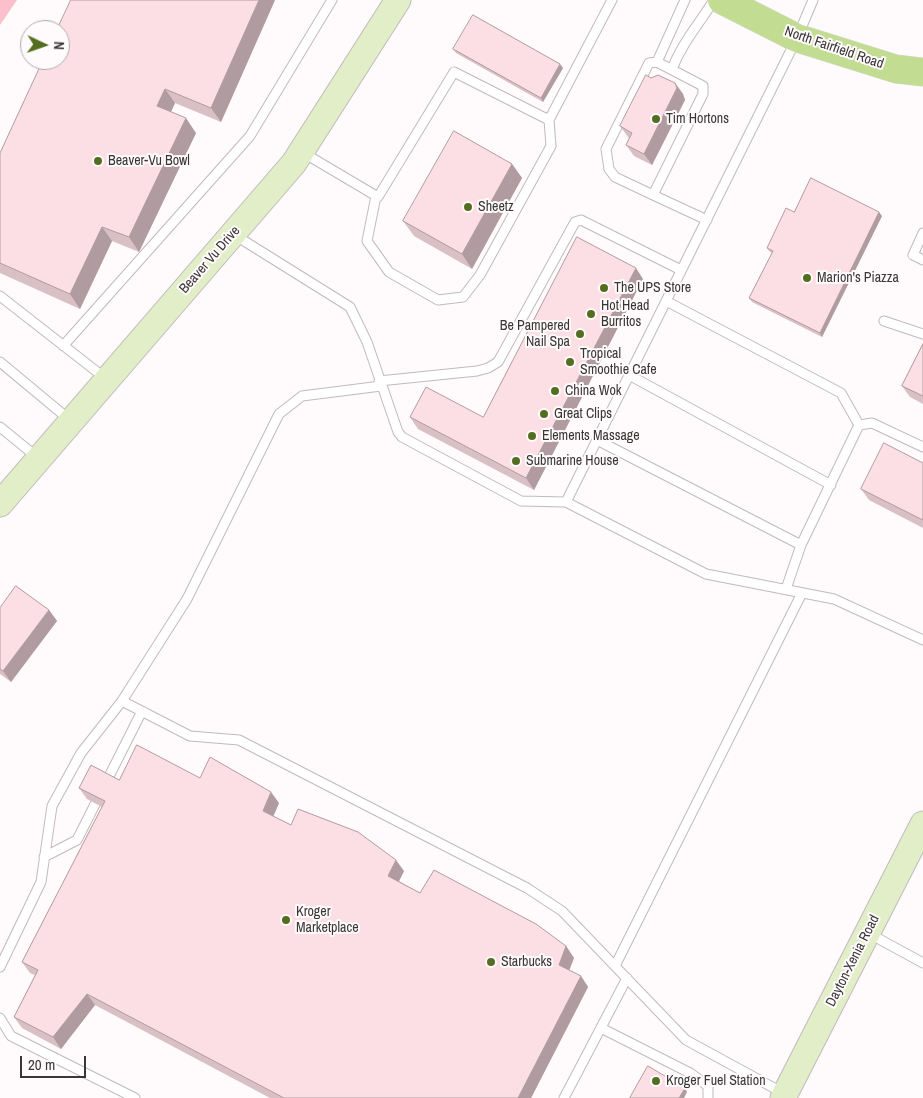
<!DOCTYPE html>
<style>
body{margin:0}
#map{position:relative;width:923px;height:1098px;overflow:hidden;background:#fffafb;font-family:"Archivo Narrow",sans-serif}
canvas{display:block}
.north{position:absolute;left:20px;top:20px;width:50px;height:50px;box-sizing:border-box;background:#fffafb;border:1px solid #b0acac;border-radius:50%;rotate:93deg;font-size:14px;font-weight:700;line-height:20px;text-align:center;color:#393636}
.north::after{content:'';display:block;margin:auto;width:18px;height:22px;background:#546e21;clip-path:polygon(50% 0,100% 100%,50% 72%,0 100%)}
.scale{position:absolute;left:20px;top:1056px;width:66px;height:22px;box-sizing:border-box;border:2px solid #393636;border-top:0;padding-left:6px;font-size:15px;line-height:18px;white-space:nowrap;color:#393636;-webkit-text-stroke:4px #fffafb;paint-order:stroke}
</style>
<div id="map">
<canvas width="923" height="1098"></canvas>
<div class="north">N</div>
<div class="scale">20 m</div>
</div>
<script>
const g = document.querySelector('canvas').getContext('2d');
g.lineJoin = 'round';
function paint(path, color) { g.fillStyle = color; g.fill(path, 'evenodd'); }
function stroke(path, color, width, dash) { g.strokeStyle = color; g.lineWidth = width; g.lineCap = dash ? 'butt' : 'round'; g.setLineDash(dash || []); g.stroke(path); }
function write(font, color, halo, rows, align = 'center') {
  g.font = font + ' "Archivo Narrow",sans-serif'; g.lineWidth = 4; g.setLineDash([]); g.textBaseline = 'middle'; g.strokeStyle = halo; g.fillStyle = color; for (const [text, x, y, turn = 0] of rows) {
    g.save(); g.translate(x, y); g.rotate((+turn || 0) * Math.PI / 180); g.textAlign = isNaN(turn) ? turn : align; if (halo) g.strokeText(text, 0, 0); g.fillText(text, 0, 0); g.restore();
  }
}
paint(new Path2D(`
 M0,0H17L0,25Z`), '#fcc0cd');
const lane = new Path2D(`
 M657,62L703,86V94L653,195L615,177L609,169L606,149L649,63Z
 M657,62L685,0
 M672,69C682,43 699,24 714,0
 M302,152L378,197L454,72L549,120L612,0
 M653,195L707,220
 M376,196L367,241L389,272L438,300L463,297L480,275L551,146L549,120
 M923,233L913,255L923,260
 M233,234L350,307L367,342L398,432L402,437L521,501L566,502L706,574L834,599L923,640
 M0,296L105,378
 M666,301L841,393L859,425L801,545L786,589
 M884,321L923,334
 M63,346L250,136L332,0
 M0,362L71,421
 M629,375L831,485
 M379,381L477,371L488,368L498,362L575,222L581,220L681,270
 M859,425L872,423L923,447
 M0,427L38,458
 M597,440L801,545
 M566,502L797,38L813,0
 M122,701L190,736L239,740L527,888L562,911L686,1040L785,1094
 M44,857L77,840L142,711
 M870,934L923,963
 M615,966L802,593
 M0,967L41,882L52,806L81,753L122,701L187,599L279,414L302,396L381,386
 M0,1018L11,1036L135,1098
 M601,1028L690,1073L708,1086V1098
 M564,1098L627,978`);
const secondary = new Path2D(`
 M0,504L294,163L398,0
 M783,1098L923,824`);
const primary = new Path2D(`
 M722,0L797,38L896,69L923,72`);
stroke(lane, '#c2babc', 11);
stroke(secondary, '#c2babc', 27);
stroke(primary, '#d7d7d7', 29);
stroke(lane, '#fff', 9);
stroke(secondary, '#e1eec8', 25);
stroke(primary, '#c2dd91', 28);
paint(new Path2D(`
 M275,0L221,122L175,103L171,112L196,133L139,252L112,241L80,309L0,273V153Z
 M453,49L563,68L543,102L456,53Z
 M651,78L675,83L683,94L685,100L652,165L634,156L626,145L629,138L628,137L620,126Z
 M512,164L522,178L472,269L414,236L403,221Z
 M794,212L882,216L822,337L752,302L749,298L772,253L770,252L767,248Z
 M643,279L534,490L418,429L410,417H483Z
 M923,344V404L910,397L902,386Z
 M923,463V528L869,500L861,489Z
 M0,608L49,610L57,621L11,682L0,674Z
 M200,778L279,803L273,816L291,825L404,871L399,881L420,893L566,946L574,958L569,970L581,976L588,987L531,1098H270L95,1005L61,1049L22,1028L14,1017L35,975L30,973L22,962L102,807L87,799L79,788L119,780Z`), '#d9c0c4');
paint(new Path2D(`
 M259,0H275L221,122L211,108Z
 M560,64L563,68L543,102L541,98Z
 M675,83L683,94L685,100L652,165L644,154Z
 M165,89L175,103L167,120L157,106Z
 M186,118L196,133L139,252L129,237Z
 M512,164L522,178L472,269L462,254Z
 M879,212L882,216L822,337L820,333Z
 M102,227L112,241L80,309L70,294Z
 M636,268L643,279L534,490L526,478Z
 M49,610L57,621L11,682L3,671Z
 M271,792L279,803L271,822L263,811Z
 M396,860L404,871L396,887L388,876Z
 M566,946L574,958L567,976L559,965Z
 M581,976L588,987L531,1098H518Z
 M87,994L95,1005L61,1049L53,1037Z
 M685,1088L687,1092L684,1098H679Z`), '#b09ca0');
const building = new Path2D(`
 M71,0H259L211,108L165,89L157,106L186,118L129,237L102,227L70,294L0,263V153L43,60H60V30H57Z
 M473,15L560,64L541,98L453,49Z
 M646,75L651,78L658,75L675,83L677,88L644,154L626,145L632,133L620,126Z
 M454,131L512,164L462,254L403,221Z
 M811,178L879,212L820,333L749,298L773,251L767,248L786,208L794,212Z
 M577,237L636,268L526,478L410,417L426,387L483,417Z
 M923,344V396L902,386Z
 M884,443L923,463V520L861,489Z
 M16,586L49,610L3,671L0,669V608Z
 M137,745L200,778L210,757L271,792L263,811L291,825L298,809L358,832L396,860L388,876L420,893L434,870L536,924L566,946L559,965L581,976L518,1098H284L87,994L53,1037L14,1017L38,970L22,962L105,801L79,788L91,765L119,780Z
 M648,1066L685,1088L679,1098H630Z`);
paint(building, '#fcdfe4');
stroke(building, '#b09ca0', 1);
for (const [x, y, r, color] of [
 [656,119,5,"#546e21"],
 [98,161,5,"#546e21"],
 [468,207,5,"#546e21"],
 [807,278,5,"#546e21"],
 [604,288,5,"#546e21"],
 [591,314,5,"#546e21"],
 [580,334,5,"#546e21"],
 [570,362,5,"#546e21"],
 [555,391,5,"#546e21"],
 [544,414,5,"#546e21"],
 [532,436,5,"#546e21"],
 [516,461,5,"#546e21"],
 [286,920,5,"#546e21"],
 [491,962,5,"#546e21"],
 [656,1081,5,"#546e21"]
]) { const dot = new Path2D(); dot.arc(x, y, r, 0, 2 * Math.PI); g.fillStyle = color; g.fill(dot); stroke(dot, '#fffafb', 2); }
write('14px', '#393636', '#fffafb', [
 ["North Fairfield Road",834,48,19],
 ["Beaver Vu Drive",210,260,-49],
 ["Dayton-Xenia Road",853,961,-63]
]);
write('14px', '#393636', '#fffafb', [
 ["Tim Hortons",666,119],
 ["Beaver-Vu Bowl",108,161],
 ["Sheetz",478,207],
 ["Marion's Piazza",817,278],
 ["The UPS Store",614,288],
 ["Hot Head",601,306],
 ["Burritos",601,322],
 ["Be Pampered",570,326,"right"],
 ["Nail Spa",570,342,"right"],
 ["Tropical",580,354],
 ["Smoothie Cafe",580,370],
 ["China Wok",565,391],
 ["Great Clips",554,414],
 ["Elements Massage",542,436],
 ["Submarine House",526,461],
 ["Kroger",296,912],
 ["Marketplace",296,928],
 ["Starbucks",501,962],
 ["Kroger Fuel Station",666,1081]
], 'left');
</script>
